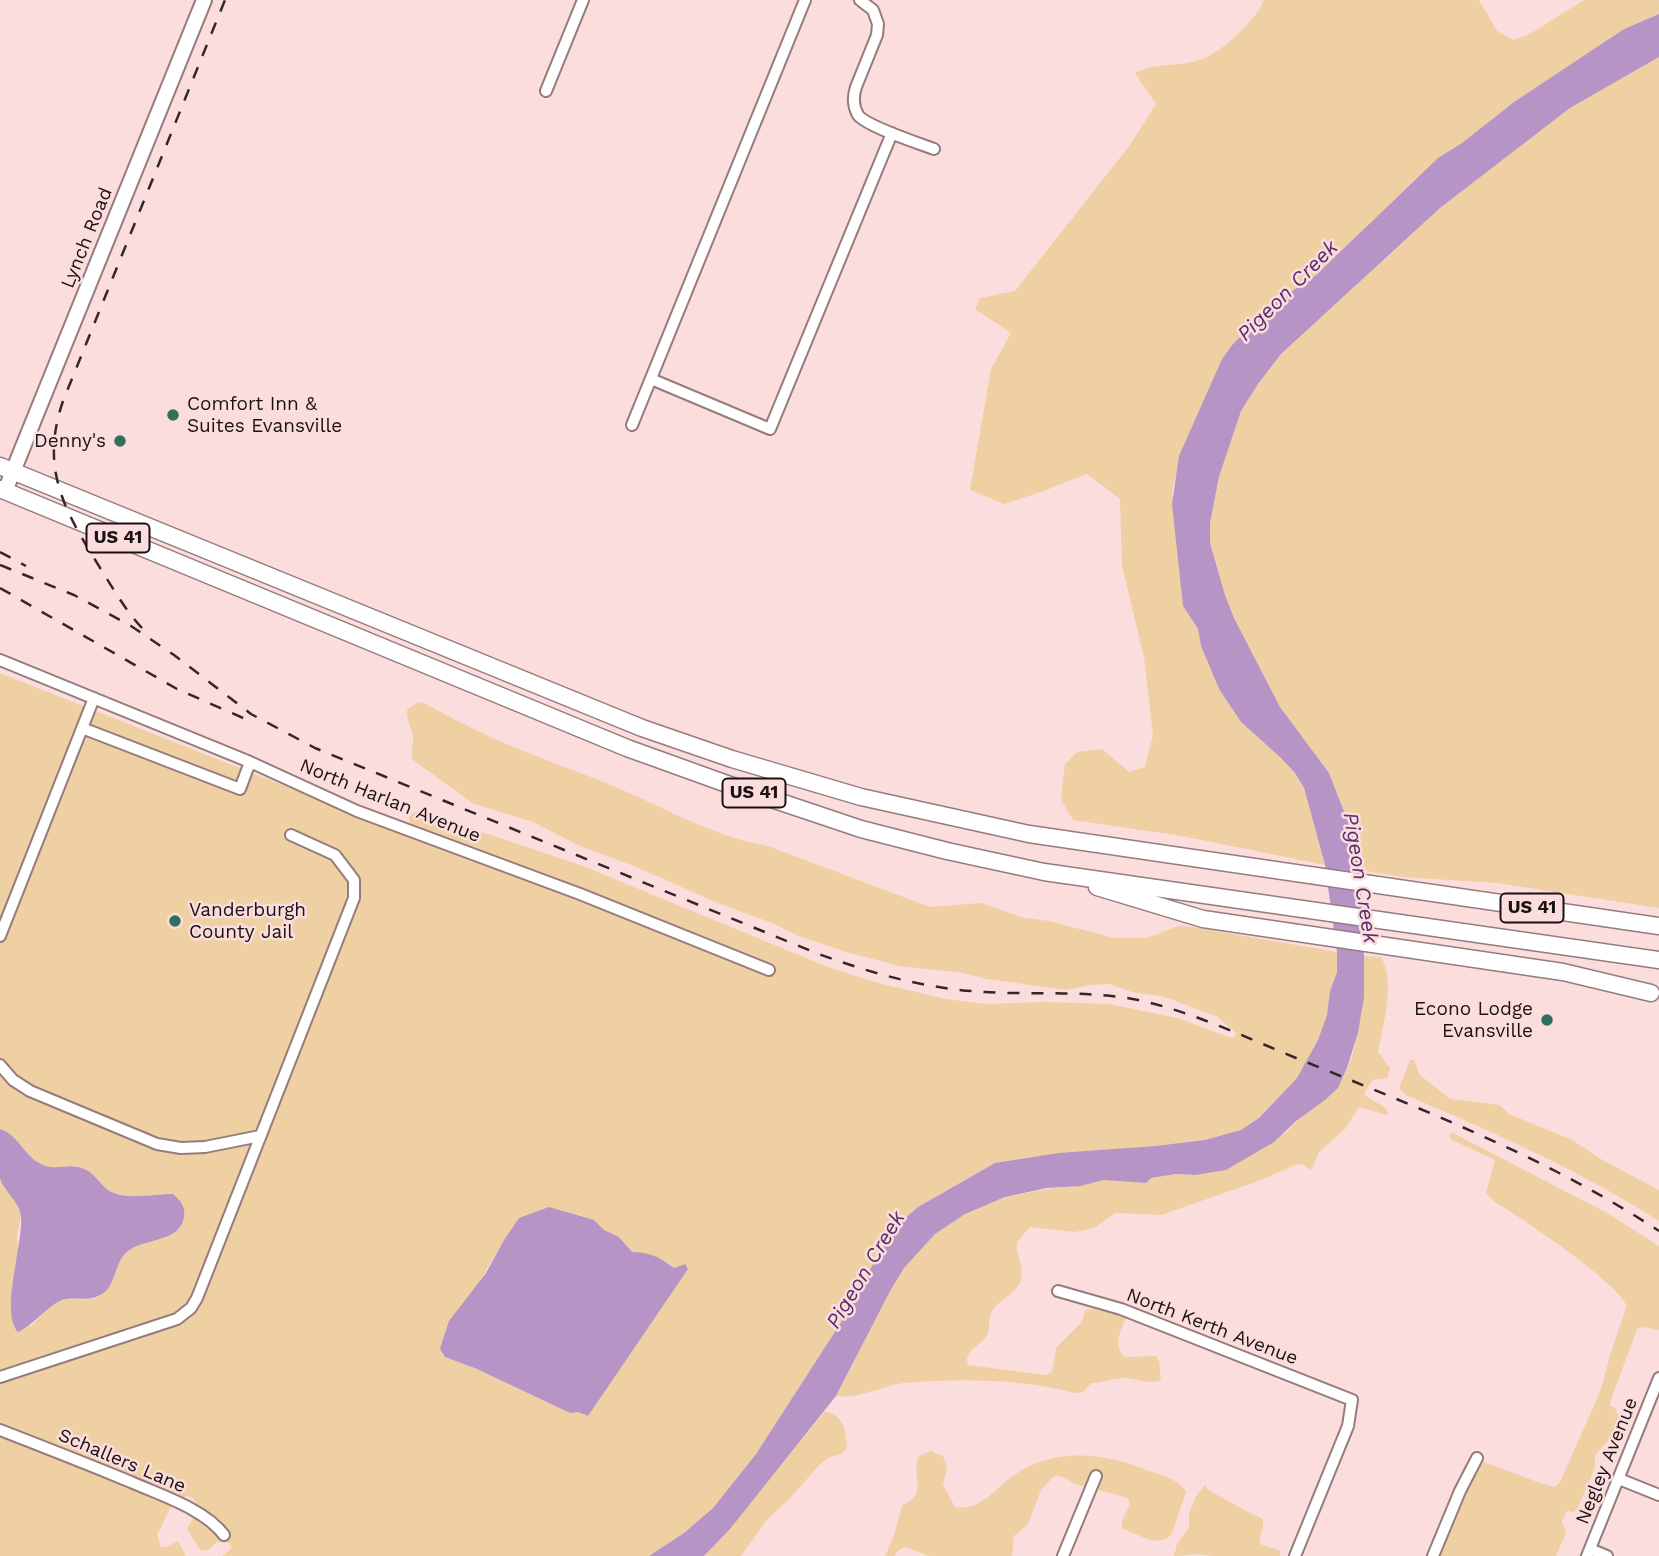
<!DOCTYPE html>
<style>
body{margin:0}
canvas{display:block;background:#fbddde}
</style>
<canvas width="1659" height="1556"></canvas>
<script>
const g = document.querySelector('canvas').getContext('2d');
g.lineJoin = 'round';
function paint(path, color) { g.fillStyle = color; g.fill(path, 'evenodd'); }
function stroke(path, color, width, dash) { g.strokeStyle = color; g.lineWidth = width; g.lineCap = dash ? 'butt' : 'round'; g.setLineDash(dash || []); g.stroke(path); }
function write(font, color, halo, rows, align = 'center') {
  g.font = font + ' "Work Sans",sans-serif'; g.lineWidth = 5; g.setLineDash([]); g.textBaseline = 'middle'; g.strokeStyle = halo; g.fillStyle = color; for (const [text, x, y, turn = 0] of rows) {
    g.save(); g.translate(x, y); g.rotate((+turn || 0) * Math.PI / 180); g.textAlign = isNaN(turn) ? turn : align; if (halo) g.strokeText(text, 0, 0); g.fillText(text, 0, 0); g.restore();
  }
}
paint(new Path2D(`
 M1264,0H1479L1497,31L1513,40L1528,35L1584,0H1659V14L1624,29L1514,102L1462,143L1438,158L1316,275L1274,303L1233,344L1175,480L1172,492L1183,606L1198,629L1201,646L1219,689L1241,722L1281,758L1295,773L1304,789L1325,865L1182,836L1073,820L1061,800L1065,764L1077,752L1102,749L1129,772L1145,767L1153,735L1144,657L1122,566L1120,499L1087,474L1041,492L1004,504L970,490L991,369L1011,333L975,309L980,298L1015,291L1130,145L1156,104L1135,73C1156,62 1178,67 1200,60C1221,53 1256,21 1264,0Z
 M1659,57V908L1497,883L1402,877L1360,870L1352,832L1329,773L1280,707L1234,618L1225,595L1210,543V523L1219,478L1241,411L1258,384L1281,354L1440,208L1570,108Z
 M0,673L401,832L410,823L409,817L414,812L426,813L583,866L828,967L878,983L946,999L986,1004L1044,1002L1109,1004L1177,1018L1232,1038L1237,1034L1218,1017L1165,997L1132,992L1109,984L1090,985L1066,990L987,979L963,973L900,966L846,952L799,936L772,923L720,904L634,866L580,846L533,822L474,804L413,760C410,750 414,744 413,735C411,724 407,724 407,710L418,702L424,703C444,714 465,725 486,735C529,755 576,770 620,789C669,810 715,837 768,846L930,907L981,903L1024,918L1049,921L1114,938H1147L1178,926L1192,927L1337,952V972L1330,991L1327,1015L1318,1041L1297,1078L1259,1118L1242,1130L1205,1140L1155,1146L1058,1153L995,1163L918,1207L903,1220L882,1250L840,1324L756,1454L713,1508L684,1533L649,1556H222L232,1548L229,1543L217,1542L207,1551L200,1550L187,1529L199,1508L193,1498L187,1496L172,1505L157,1535L161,1547H167L178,1541L186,1556H0V1179L11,1194L21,1215L17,1237L30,1327C39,1318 51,1303 64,1299C73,1296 85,1302 96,1298C115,1290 113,1265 126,1253C136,1243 154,1241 167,1237L173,1194C154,1194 124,1201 108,1190C97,1181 93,1170 78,1167C66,1164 53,1171 41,1164C24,1156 18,1134 0,1129ZM594,1220L604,1230L619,1237L632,1252L664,1260L674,1268L588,1416L578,1412L570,1413L477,1369L445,1357L440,1349L504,1240Z
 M1364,956L1381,957C1396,983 1383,1024 1378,1052L1390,1068L1387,1078L1372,1080L1364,1094C1371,1102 1383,1103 1388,1112L1387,1115L1359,1107L1345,1129L1318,1153L1314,1165L1310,1170L1303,1164L1294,1165L1264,1179L1161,1215L1115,1213L1094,1228L1075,1232L1030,1227L1017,1242C1015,1254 1025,1267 1021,1280C1016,1295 997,1300 991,1313C988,1319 990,1328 987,1335C981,1347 963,1349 968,1365L1046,1375L1052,1372L1056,1348L1082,1322L1085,1310L1103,1308L1127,1316C1121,1330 1112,1345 1125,1357L1156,1356L1159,1361L1161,1380C1150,1385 1138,1379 1126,1378C1115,1377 1103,1383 1091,1383L1083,1392L1075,1393C1023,1379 958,1378 904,1383C881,1386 859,1399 836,1396C860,1356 876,1305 904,1268C949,1208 1005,1192 1077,1186C1086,1186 1094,1181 1103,1180C1117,1179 1132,1182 1146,1183L1151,1178L1176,1174L1195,1175L1286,1133C1299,1116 1319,1107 1334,1091C1360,1064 1364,992 1364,956Z
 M1410,1060H1414L1420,1075L1450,1099L1500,1105L1509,1114L1572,1140L1604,1161L1659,1190V1221C1579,1170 1493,1132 1406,1095L1399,1088Z
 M1453,1133L1607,1213L1659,1246V1330L1643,1327L1637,1329L1609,1405L1615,1408L1620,1419L1608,1441L1595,1455V1468L1578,1507L1574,1512L1567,1511L1562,1521L1566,1533L1556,1556H1437L1467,1480L1484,1462L1543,1484L1555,1487L1560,1482L1600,1392L1612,1349L1627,1306C1614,1279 1524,1220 1495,1202L1486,1193L1495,1160L1452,1140L1449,1135Z
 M825,1411C843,1415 846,1430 847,1447L843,1453L830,1457L819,1465L793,1495L765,1522L741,1556H704L730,1528Z
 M931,1451L943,1456L947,1467L943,1485L955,1507C980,1511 993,1491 1010,1478C1050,1447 1101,1452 1144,1469C1157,1474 1180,1479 1186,1492L1172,1533C1161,1550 1137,1534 1122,1528V1521L1130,1504L1128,1498C1112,1493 1095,1490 1079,1485C1067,1482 1069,1476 1054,1476L1041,1490L1028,1524L1014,1536L1012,1556H929L906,1547L900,1549L894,1556H885L894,1536L902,1505C930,1494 910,1478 919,1456Z
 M1205,1485L1208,1490C1226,1499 1244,1511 1262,1518C1266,1526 1259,1535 1260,1544L1281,1551L1280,1556H1210C1198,1552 1186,1556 1174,1556L1177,1544L1189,1527V1514L1195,1498Z`), '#eed0a2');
paint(new Path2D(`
 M1659,14V57L1570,108L1440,208L1281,354L1258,384L1241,411L1219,477L1210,523V543L1225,595L1234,618L1280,707L1329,773L1352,832L1360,870L1364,956V997L1358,1033L1347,1068L1338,1088L1325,1100L1295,1122L1274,1142L1226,1170L1195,1175L1176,1174L1151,1178L1146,1183L1103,1180L1081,1186L1047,1188L1005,1197L965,1214L935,1234L904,1268L890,1291L836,1396L730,1529L704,1556H649L684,1533L713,1508L756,1454L840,1324L881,1250L903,1220L918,1207L995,1163L1058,1153L1155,1146L1205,1140L1241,1130L1259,1118L1297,1078L1318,1040L1327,1015L1330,991L1337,972V952L1325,865L1304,788L1295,773L1281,758L1241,722L1219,689L1201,646L1198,629L1183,606L1172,504L1179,456L1222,359L1233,344L1274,303L1316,275L1438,158L1462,143L1514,102L1624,29Z
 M0,1129C18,1134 24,1156 41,1164C53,1171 66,1164 78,1167C93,1170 97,1181 108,1190C124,1201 154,1194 173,1194C180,1200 186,1207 184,1217C179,1244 144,1237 127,1252C116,1261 116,1279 107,1290C94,1303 81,1297 66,1299C53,1300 34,1325 18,1332C0,1311 23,1247 21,1216C19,1201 3,1190 0,1178C0,1164 0,1144 0,1129Z
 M549,1207L594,1220L604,1230L619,1237L632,1252C649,1252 660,1257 674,1268L685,1264L688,1269L588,1416L578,1412L570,1413L477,1369L445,1357L440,1349L449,1321L486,1273L504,1240L519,1218Z`), '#b695c6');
const minor = new Path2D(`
 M860,0L873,10L878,24L877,35L856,87C853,96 853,106 858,115C866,126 918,143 934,149
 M546,91L583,0
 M651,379L770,429L892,133
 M632,425L805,0
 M0,660L250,762L357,811L580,894L769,970
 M82,728L240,789L250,762
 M0,936L94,698
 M0,1065L13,1080L30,1091L157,1144L181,1148L205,1147L260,1136
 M1058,1291L1121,1309L1352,1400L1348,1426L1295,1556
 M0,1377L177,1319L191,1308L197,1298L354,898V880L335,855L291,835
 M0,1430C44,1447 87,1464 131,1482C160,1495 205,1509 224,1535
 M1619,1479L1659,1495
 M1590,1549L1607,1556
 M1063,1556L1096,1476
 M1433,1556L1460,1491L1477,1458
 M1587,1556L1659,1378`);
const major = new Path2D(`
 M5,491L204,0`);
const highway = new Path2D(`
 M0,466L642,728L732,759L861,797L1029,834L1659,926
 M0,489L627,748L727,784L861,829L947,851L1044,872L1659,960
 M1097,887L1203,919L1563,972L1651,993`);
stroke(minor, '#967b7c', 14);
stroke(major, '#967b7c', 18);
stroke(highway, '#967b7c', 19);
stroke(minor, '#fff', 10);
stroke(major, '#fff', 14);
stroke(highway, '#fff', 16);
stroke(new Path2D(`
 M0,552L26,566
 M0,565L74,595L131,626L174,655L251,714L315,748L816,953C870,973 926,989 985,992C1035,995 1088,990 1138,1000C1198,1013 1255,1042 1311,1064C1431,1113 1551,1160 1659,1231
 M0,588L177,689L250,721
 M142,628C126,611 114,590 102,571C66,513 39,471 63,401L225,0`), '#342728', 2.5, [12, 12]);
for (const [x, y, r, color] of [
 [173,415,7,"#316f5c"],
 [120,441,7,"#316f5c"],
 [175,921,7,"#316f5c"],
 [1547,1020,7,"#316f5c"]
]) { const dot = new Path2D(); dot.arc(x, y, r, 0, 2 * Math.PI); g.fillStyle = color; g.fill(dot); stroke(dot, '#fbddde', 2.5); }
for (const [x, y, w] of [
 [118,538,63],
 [754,793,63],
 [1532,908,63]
]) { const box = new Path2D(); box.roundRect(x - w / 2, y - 14.5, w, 29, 5); g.fillStyle = '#fbddde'; g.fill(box); stroke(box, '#1b1112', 2); }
write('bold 18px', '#1b1112', null, [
 ["US 41",118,538],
 ["US 41",754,793],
 ["US 41",1532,908]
]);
write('19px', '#1b1112', '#fbddde', [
 ["Lynch Road",87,238,-68],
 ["North Harlan Avenue",390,801,22],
 ["North Kerth Avenue",1212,1327,21],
 ["Schallers Lane",122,1461,23],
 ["Negley Avenue",1607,1461,-68]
]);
write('19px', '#1b1112', '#fbddde', [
 ["Comfort Inn &",187,404],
 ["Suites Evansville",187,426],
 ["Denny's",106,441,"right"],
 ["Vanderburgh",189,910],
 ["County Jail",189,932],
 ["Econo Lodge",1533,1009,"right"],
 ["Evansville",1533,1031,"right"]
], 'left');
write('italic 21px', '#582f6b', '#fbddde', [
 ["Pigeon Creek",1288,291,-45],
 ["Pigeon Creek",1360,878,81],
 ["Pigeon Creek",866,1270,-59]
]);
</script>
